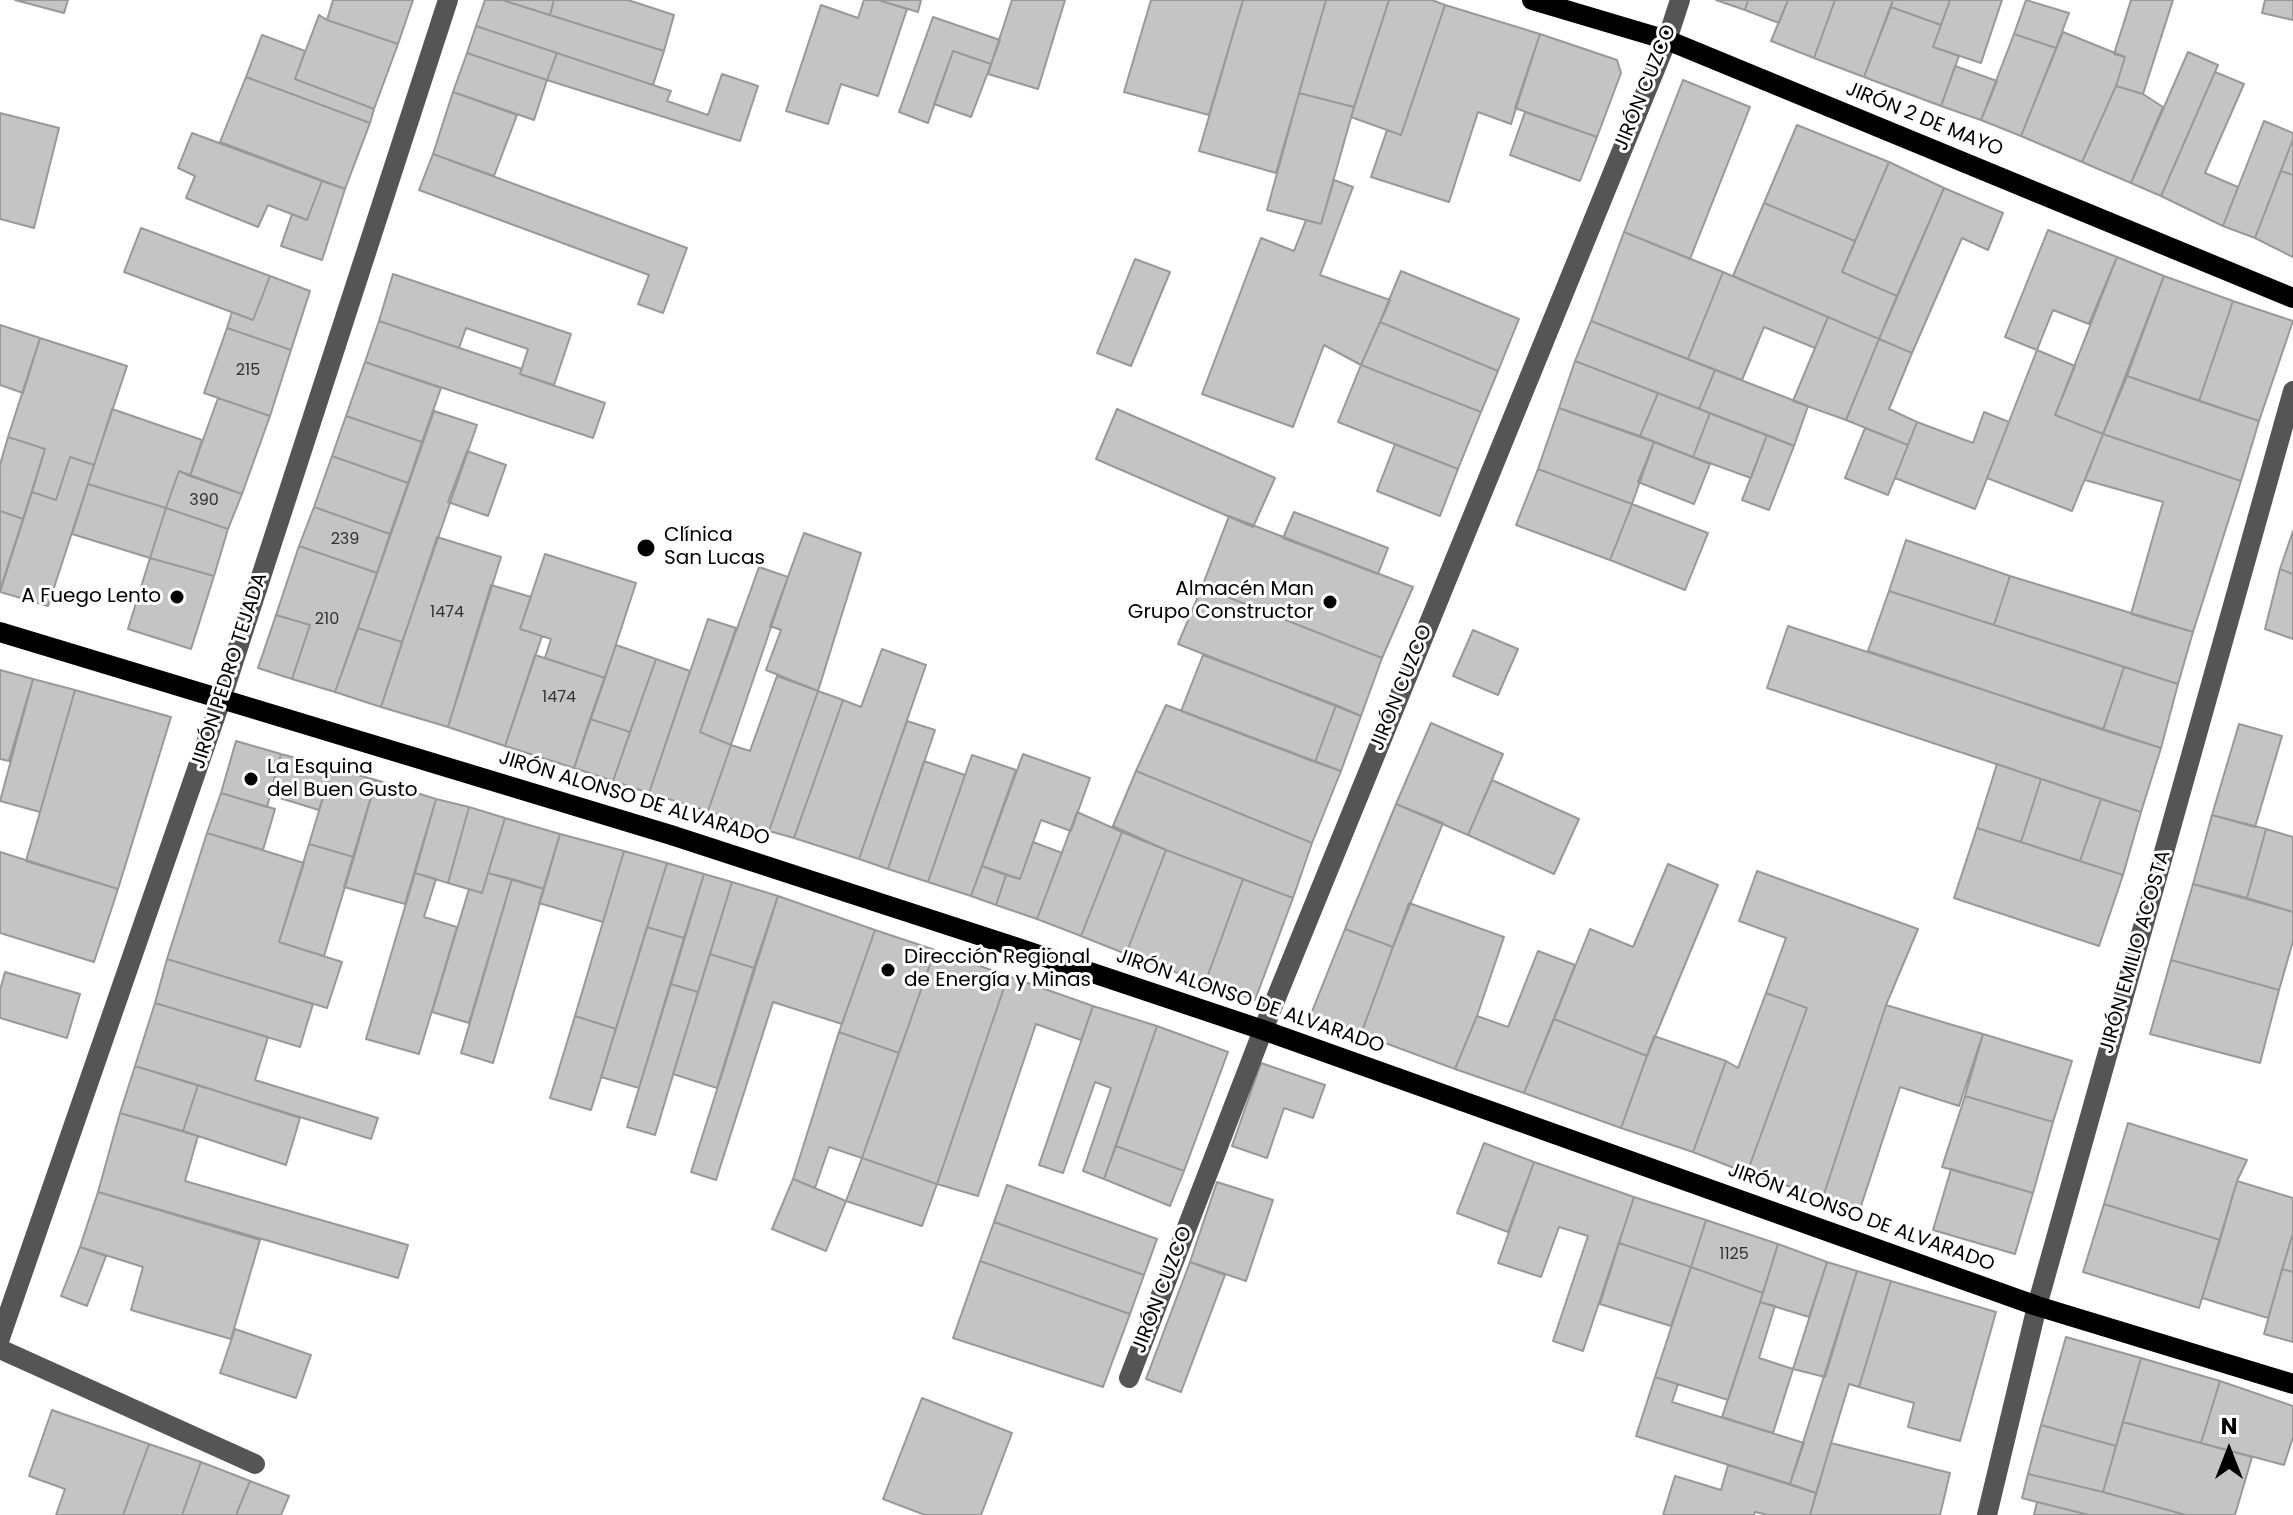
<!DOCTYPE html>
<meta charset="utf-8">
<style>
body{margin:0}
#map{position:relative;width:2293px;height:1515px;overflow:hidden;background:#fff;font-family:Poppins,sans-serif}
canvas{display:block}
.north{position:absolute;left:2189px;top:1411px;width:80px;height:80px;-webkit-text-stroke:6px #fff;paint-order:stroke;rotate:0deg;font-size:22px;font-weight:700;line-height:32px;text-align:center;color:#000}
.north::after{content:'';display:block;margin:auto;width:28px;height:36px;background:#000;clip-path:polygon(50% 0,100% 100%,50% 72%,0 100%)}
</style>
<div id="map">
<canvas width="2293" height="1515"></canvas>
<div class="north">N</div>
</div>
<script>
const g = document.querySelector('canvas').getContext('2d');
g.lineJoin = 'round';
function paint(path, color) { g.fillStyle = color; g.fill(path, 'evenodd'); }
function stroke(path, color, width, dash) { g.strokeStyle = color; g.lineWidth = width; g.lineCap = dash ? 'butt' : 'round'; g.setLineDash(dash || []); g.stroke(path); }
function write(font, color, halo, rows, align = 'center') {
  g.font = font + ' Poppins,sans-serif'; g.lineWidth = 6; g.setLineDash([]); g.textBaseline = 'middle'; g.strokeStyle = halo; g.fillStyle = color; for (const [text, x, y, turn = 0] of rows) {
    g.save(); g.translate(x, y); g.rotate((+turn || 0) * Math.PI / 180); g.textAlign = isNaN(turn) ? turn : align; if (halo) g.strokeText(text, 0, 0); g.fillText(text, 0, 0); g.restore();
  }
}
const building = new Path2D(`
 M15,0H68L64,13Z
 M333,0H413L398,44L327,20Z
 M485,0H502L664,51L653,85L476,26Z
 M502,0H554L550,15Z
 M554,0H628L674,15L664,51L550,15Z
 M864,0H878L907,9L878,96L841,84L828,124L786,111L821,5L858,18Z
 M878,0H921L918,12Z
 M1012,0H1065L1038,89L988,74Z
 M1243,0L1209,115L1124,92L1151,0Z
 M1243,0H1326L1276,173L1199,151Z
 M1326,0H1389L1354,107L1299,93Z
 M1389,0H1432L1445,5L1401,135L1351,117Z
 M1716,0H1748L1745,10Z
 M1748,0H1788L1779,23L1745,10Z
 M1788,0H1835L1814,58L1771,41Z
 M1835,0H1893L1864,77L1814,58Z
 M1893,0H1950L1941,25L1891,7Z
 M1950,0H2002L1981,63L1933,47Z
 M2026,0L2069,13L2056,48L2014,34Z
 M2131,0H2173L2143,94L2116,86L2125,57L2114,54Z
 M2265,0H2293V20L2262,13Z
 M1445,5L1540,34L1511,124L1478,112L1449,202L1371,177L1387,130L1401,135Z
 M1891,7L1941,25L1933,47L1959,56L1941,106L1864,77Z
 M319,15L327,20L398,44L374,109L295,79Z
 M933,17L1000,40L991,64L953,51L928,123L899,112Z
 M476,26L557,53L547,80L467,53Z
 M2063,32L2125,57L2116,86L2082,162L2021,136Z
 M1540,34L1617,60L1621,73L1597,137L1515,108Z
 M2014,34L2056,48L2021,136L1981,120Z
 M262,35L305,51L295,79L374,109L370,123L246,77Z
 M953,51L991,64L971,117L934,104Z
 M2188,52L2218,65L2161,196L2131,183Z
 M467,53L547,80L534,120L453,92Z
 M557,53L671,91L667,101L708,115L722,74L758,86L740,141L547,80Z
 M1955,66L1997,81L1981,120L1941,106Z
 M2215,72L2244,84L2205,173L2238,187L2223,226L2161,196Z
 M246,77L370,123L345,189L220,142Z
 M1683,80L1750,107L1690,259L1624,232Z
 M2116,86L2143,94L2163,107L2131,183L2082,162Z
 M453,92L517,115L494,176L433,154Z
 M1299,93L1354,107L1321,224L1267,210Z
 M1525,112L1597,137L1580,181L1510,155Z
 M0,113L59,128L34,228L0,219Z
 M2264,121L2293,133V139L2255,238L2223,226Z
 M1797,125L1889,162L1855,241L1764,203Z
 M192,133L322,181L307,220L268,205L258,227L186,198L195,176L178,168Z
 M2293,139V175L2281,171Z
 M433,154L687,248L663,313L638,304L649,275L419,190Z
 M1889,162L1944,188L1897,296L1842,272Z
 M2281,171L2293,175V257L2255,238Z
 M1334,180L1353,187L1320,275L1390,300L1361,365L1324,345L1293,427L1202,394L1261,238L1294,251L1306,220L1321,224Z
 M322,181L345,189L322,260L281,246L292,214L307,220Z
 M1944,188L2003,213L1988,250L1962,238L1912,353L1879,339Z
 M1764,203L1855,241L1842,272L1897,296L1879,339L1733,276Z
 M141,228L270,276L253,320L124,272Z
 M2048,230L2117,257L2089,324L2053,310L2037,350L2005,337Z
 M1624,232L1723,272L1688,359L1591,321Z
 M2117,257L2164,276L2103,434L2055,415Z
 M1135,259L1170,272L1131,366L1097,353Z
 M1401,271L1519,319L1498,371L1380,322Z
 M1723,272L1828,317L1815,348L1764,327L1742,380L1688,359Z
 M393,274L571,334L554,385L520,374L528,349L466,328L459,348L379,321Z
 M270,276L310,291L291,350L227,328L232,312L253,320Z
 M2164,276L2233,301L2199,401L2127,376Z
 M2233,301L2293,321L2259,421L2199,401Z
 M1828,317L1879,339L1846,420L1793,401Z
 M379,321L522,369L520,374L605,403L593,438L365,362Z
 M1591,321L1715,370L1699,409L1575,361Z
 M1380,322L1498,371L1481,412L1361,365Z
 M0,325L40,338L23,393L0,385Z
 M227,328L291,350L270,416L204,393Z
 M40,338L127,366L94,465L70,457L56,500L32,492L45,449L8,437Z
 M1879,339L1912,353L1889,409L1917,422L1908,445L1846,420Z
 M2037,350L2075,366L2055,415L2103,434L2072,511L1987,478Z
 M1575,361L1658,393L1640,436L1559,408Z
 M365,362L441,388L422,442L346,416Z
 M1361,365L1481,412L1458,469L1338,422Z
 M1715,370L1808,406L1794,446L1699,409Z
 M2127,376L2259,421L2241,481L2103,434Z
 M1658,393L1710,413L1693,457L1640,436Z
 M218,398L270,416L242,494L190,476Z
 M1559,408L1654,442L1632,504L1538,469Z
 M112,409L202,440L190,476L179,471L166,508L88,484Z
 M1117,409L1275,478L1253,527L1096,459Z
 M434,411L477,425L402,642L358,628Z
 M1984,412L2009,422L1975,509L1895,478L1917,422L1973,443Z
 M1710,413L1767,435L1751,478L1693,457Z
 M346,416L422,442L408,483L332,456Z
 M1865,428L1908,445L1888,495L1845,478Z
 M2103,434L2241,481L2193,632L2131,614L2163,502L2085,480Z
 M1767,435L1794,446L1769,510L1742,500Z
 M8,437L45,449L23,519L0,511V465Z
 M1654,442L1710,464L1694,504L1638,482Z
 M1395,444L1458,469L1440,516L1377,491Z
 M467,451L506,465L488,516L448,502Z
 M332,456L408,483L390,534L314,507Z
 M70,457L94,465L48,606L0,592L32,492L56,500Z
 M1538,469L1632,504L1610,560L1516,525Z
 M179,471L242,494L228,529L166,508Z
 M88,484L166,508L150,558L72,534Z
 M1632,504L1708,533L1685,590L1610,560Z
 M314,507L390,534L377,573L299,546Z
 M166,508L228,529L214,576L150,558Z
 M0,511L23,519L0,590Z
 M1294,512L1388,548L1378,574L1283,538Z
 M1229,516L1413,587L1382,658L1202,587Z
 M2293,531V574L2280,569Z
 M804,533L861,553L818,691L766,670L781,630L770,626Z
 M437,537L501,557L448,727L381,707Z
 M1906,540L2010,576L1994,625L1889,591Z
 M299,546L377,573L335,692L292,679L310,625L276,615Z
 M545,554L636,583L605,678L545,658L551,639L520,629Z
 M150,558L214,576L191,649L128,629Z
 M759,567L788,577L731,745L700,732Z
 M2280,569L2293,574V639L2265,629Z
 M2010,576L2193,632L2178,684L1994,625Z
 M491,585L531,597L520,629L542,636L505,746L448,727Z
 M1202,587L1382,658L1361,716L1178,644Z
 M1889,591L2124,667L2103,730L1868,651Z
 M276,615L310,625L292,679L258,668Z
 M708,619L736,628L700,732L731,745L708,811L649,793Z
 M1788,626L2161,748L2141,812L1767,688Z
 M358,628L402,642L381,707L335,692Z
 M1473,630L1518,649L1498,695L1453,676Z
 M616,645L656,659L630,732L590,719Z
 M882,649L926,665L859,859L794,838L843,700L861,707Z
 M535,655L605,678L574,768L505,746Z
 M1203,655L1336,705L1315,762L1181,711Z
 M656,659L690,671L649,793L613,781Z
 M2124,667L2178,684L2161,748L2103,730Z
 M0,670L33,679L9,761L0,759Z
 M777,676L818,691L769,831L708,811L731,745L750,751Z
 M33,679L75,690L40,812L0,801Z
 M75,690L171,717L118,889L26,861Z
 M818,691L843,700L794,838L769,831Z
 M1166,705L1341,771L1312,843L1136,771Z
 M1336,705L1361,716L1341,771L1315,762Z
 M590,719L630,732L613,781L574,768Z
 M907,721L935,730L888,869L859,859Z
 M1431,723L1503,754L1468,835L1396,804Z
 M2239,724L2282,736L2255,827L2212,815Z
 M236,741L281,754L267,807L221,793Z
 M281,754L332,768L319,810L270,795Z
 M1023,754L1090,778L1071,831L1041,820L1020,879L982,866Z
 M972,755L1016,770L971,896L928,882Z
 M924,761L965,775L928,882L888,869Z
 M1997,764L2041,779L2021,842L1977,828Z
 M332,768L376,780L354,857L309,844Z
 M1136,771L1312,843L1293,898L1166,850L1113,826Z
 M2041,779L2101,799L2080,861L2021,842Z
 M376,780L436,799L405,904L344,887Z
 M1492,780L1579,819L1554,874L1468,835Z
 M221,793L275,809L263,850L207,833Z
 M436,799L469,807L448,883L415,873Z
 M2101,799L2141,812L2123,875L2080,861Z
 M1396,804L1443,823L1393,947L1345,929Z
 M469,807L505,818L482,893L448,883Z
 M1077,812L1122,832L1081,936L1037,919Z
 M2212,815L2266,829L2247,898L2193,884Z
 M505,818L560,834L544,889L488,873Z
 M1977,828L2123,875L2099,946L1954,898Z
 M2266,829L2293,837V912L2247,898Z
 M1122,832L1166,850L1126,954L1081,936Z
 M207,833L304,863L279,942L342,962L327,1008L167,959Z
 M560,834L624,851L603,922L539,903Z
 M1033,842L1062,853L1037,919L996,905L1006,875L1020,879Z
 M309,844L354,857L324,956L279,942Z
 M1166,850L1243,879L1205,983L1126,954Z
 M624,851L667,863L616,1029L575,1016Z
 M0,852L118,889L94,962L0,933Z
 M667,863L704,874L684,938L647,927Z
 M1668,864L1718,885L1647,1056L1554,1019L1590,929L1633,947Z
 M982,866L1006,875L996,905L971,896Z
 M1757,871L1918,929L1886,1005L1823,1197L1747,1173L1807,1008L1766,993L1786,938L1739,921Z
 M415,873L436,879L424,917L457,927L419,1054L366,1039Z
 M488,873L512,879L469,1023L432,1012L469,889L482,893Z
 M704,874L732,882L698,992L671,984Z
 M512,879L544,889L493,1063L461,1053Z
 M1243,879L1293,898L1255,1000L1205,983Z
 M732,882L778,896L754,968L710,954Z
 M2193,884L2293,912V941L2279,990L2171,960Z
 M778,896L875,930L842,1024L773,1002L716,1180L691,1172Z
 M1409,903L1504,937L1477,1016L1455,1069L1361,1034Z
 M647,927L684,938L639,1088L601,1077Z
 M1345,929L1393,947L1361,1034L1309,1019Z
 M875,930L935,950L899,1053L839,1032Z
 M935,950L1008,976L937,1184L862,1158Z
 M1538,951L1575,965L1524,1093L1455,1069L1477,1016L1508,1027Z
 M710,954L754,968L717,1088L673,1074Z
 M167,959L313,1004L300,1047L155,1003Z
 M2171,960L2279,990L2260,1063L2150,1034Z
 M5,972L80,994L67,1038L0,1018V990Z
 M1008,976L1093,1006L1081,1040L1036,1024L978,1196L937,1184Z
 M671,984L698,992L655,1135L627,1127Z
 M1766,993L1807,1008L1747,1173L1693,1152L1726,1061L1738,1068Z
 M155,1003L268,1037L255,1080L378,1118L371,1139L135,1066Z
 M1886,1005L1983,1034L1959,1106L1900,1087L1860,1209L1823,1197Z
 M1093,1006L1157,1026L1104,1179L1083,1171L1111,1088L1095,1082L1063,1173L1039,1165Z
 M575,1016L616,1029L591,1110L550,1098Z
 M1554,1019L1647,1056L1621,1128L1524,1093Z
 M1157,1026L1228,1052L1184,1171L1116,1146Z
 M839,1032L899,1053L862,1158L829,1147L815,1188L793,1179Z
 M1983,1034L2072,1061L2053,1122L1965,1096Z
 M1654,1036L1726,1061L1693,1152L1621,1128Z
 M1261,1063L1325,1085L1313,1118L1284,1108L1267,1158L1232,1146Z
 M135,1066L198,1085L183,1131L120,1113Z
 M198,1085L300,1118L286,1165L183,1131Z
 M1965,1096L2053,1122L2033,1193L1942,1167Z
 M120,1113L198,1136L185,1181L408,1245L398,1278L98,1192Z
 M2128,1123L2247,1160L2237,1181L2220,1240L2104,1204Z
 M1484,1143L1534,1162L1508,1232L1457,1213Z
 M1116,1146L1184,1171L1170,1206L1104,1179Z
 M862,1158L937,1184L922,1226L846,1201Z
 M1534,1162L1634,1197L1583,1351L1553,1341L1588,1236L1559,1227L1541,1277L1498,1263Z
 M1951,1169L2033,1193L2015,1254L1933,1230Z
 M793,1179L846,1201L826,1251L772,1229Z
 M2237,1181L2293,1198V1233L2268,1318L2202,1298Z
 M1217,1182L1273,1200L1246,1281L1190,1262Z
 M1007,1185L1157,1239L1144,1275L994,1222Z
 M98,1192L260,1240L231,1339L131,1310L143,1267L80,1247Z
 M1634,1197L1706,1220L1691,1267L1619,1243Z
 M2104,1204L2220,1240L2199,1308L2083,1272Z
 M1706,1220L1778,1244L1763,1293L1691,1267Z
 M994,1222L1144,1275L1130,1314L980,1261Z
 M2293,1233V1272L2282,1269Z
 M1619,1243L1691,1267L1671,1326L1600,1304Z
 M1778,1244L1827,1262L1809,1317L1760,1302Z
 M80,1247L106,1256L87,1306L61,1296Z
 M980,1261L1130,1314L1103,1387L953,1338Z
 M1190,1262L1225,1275L1181,1392L1146,1379Z
 M1827,1262L1857,1271L1825,1377L1793,1369Z
 M1691,1267L1763,1293L1728,1400L1655,1377Z
 M2282,1269L2293,1272V1342L2264,1334Z
 M1857,1271L1891,1281L1859,1387L1849,1384L1816,1493L1790,1484Z
 M1891,1281L1996,1312L1960,1441L1908,1427L1914,1403L1859,1387Z
 M1760,1302L1775,1306L1759,1358L1793,1369L1773,1433L1722,1417Z
 M235,1329L311,1355L296,1398L220,1373Z
 M2066,1337L2141,1358L2116,1446L2041,1425Z
 M2141,1358L2220,1381L2201,1443L2123,1422Z
 M1655,1377L1678,1384L1672,1402L1804,1443L1790,1484L1636,1436Z
 M2220,1381L2293,1406V1437L2284,1465L2201,1443Z
 M922,1398L1012,1433L981,1515H925L883,1499Z
 M52,1410L149,1444L123,1515H56L65,1489L29,1476Z
 M2123,1422L2252,1457L2235,1515H2186L2103,1492Z
 M2041,1425L2116,1446L2103,1492L2028,1474Z
 M1831,1443L1950,1473L1940,1515H1810Z
 M149,1444L201,1462L182,1515H123Z
 M201,1462L250,1481L236,1515H182Z
 M1728,1465L1816,1493L1810,1515H1768L1755,1512L1754,1515H1663L1675,1476L1721,1490Z
 M2028,1474L2103,1492L2186,1515H2089L2037,1502L2022,1498Z
 M250,1481L289,1496L281,1515H236Z
 M2037,1502L2089,1515H2034Z`);
paint(building, '#c4c4c4');
stroke(building, '#999', 2);
stroke(new Path2D(`
 M0,1338L222,697L448,0
 M0,1349L255,1464
 M1129,1378L1263,1030L1667,40L1680,0
 M1987,1515L2037,1306L2293,391`), '#555', 20);
stroke(new Path2D(`
 M1532,0L1667,40L2293,298
 M0,632L671,835L1012,946L1263,1030L2037,1306L2293,1384`), '#000', 20);
for (const [x, y, r, color] of [
 [646,548,10,"#000"],
 [177,597,8,"#000"],
 [1330,602,8,"#000"],
 [251,779,8,"#000"],
 [888,970,8,"#000"]
]) { const dot = new Path2D(); dot.arc(x, y, r, 0, 2 * Math.PI); g.fillStyle = color; g.fill(dot); stroke(dot, '#fff', 3); }
write('16px', '#313131', null, [
 ["215",248,371],
 ["390",204,501],
 ["239",345,540],
 ["1474",447,613],
 ["210",327,620],
 ["1474",559,698],
 ["1125",1734,1255]
]);
write('20px', '#000', '#fff', [
 ["JIRÓN CUZCO",1646,88,-68],
 ["JIRÓN 2 DE MAYO",1924,120,22],
 ["JIRÓN PEDRO TEJADA",230,671,-72],
 ["JIRÓN CUZCO",1402,688,-68],
 ["JIRÓN ALONSO DE ALVARADO",634,799,17],
 ["JIRÓN EMILIO ACOSTA",2136,952,-74],
 ["JIRÓN ALONSO DE ALVARADO",1250,1002,19],
 ["JIRÓN ALONSO DE ALVARADO",1861,1218,20],
 ["JIRÓN CUZCO",1163,1290,-69]
]);
write('20px', '#000', '#fff', [
 ["Clínica",664,536],
 ["San Lucas",664,559],
 ["Almacén Man",1314,590,"right"],
 ["Grupo Constructor",1314,613,"right"],
 ["A Fuego Lento",161,597,"right"],
 ["La Esquina",267,768],
 ["del Buen Gusto",267,791],
 ["Dirección Regional",904,958],
 ["de Energía y Minas",904,981]
], 'left');
</script>
